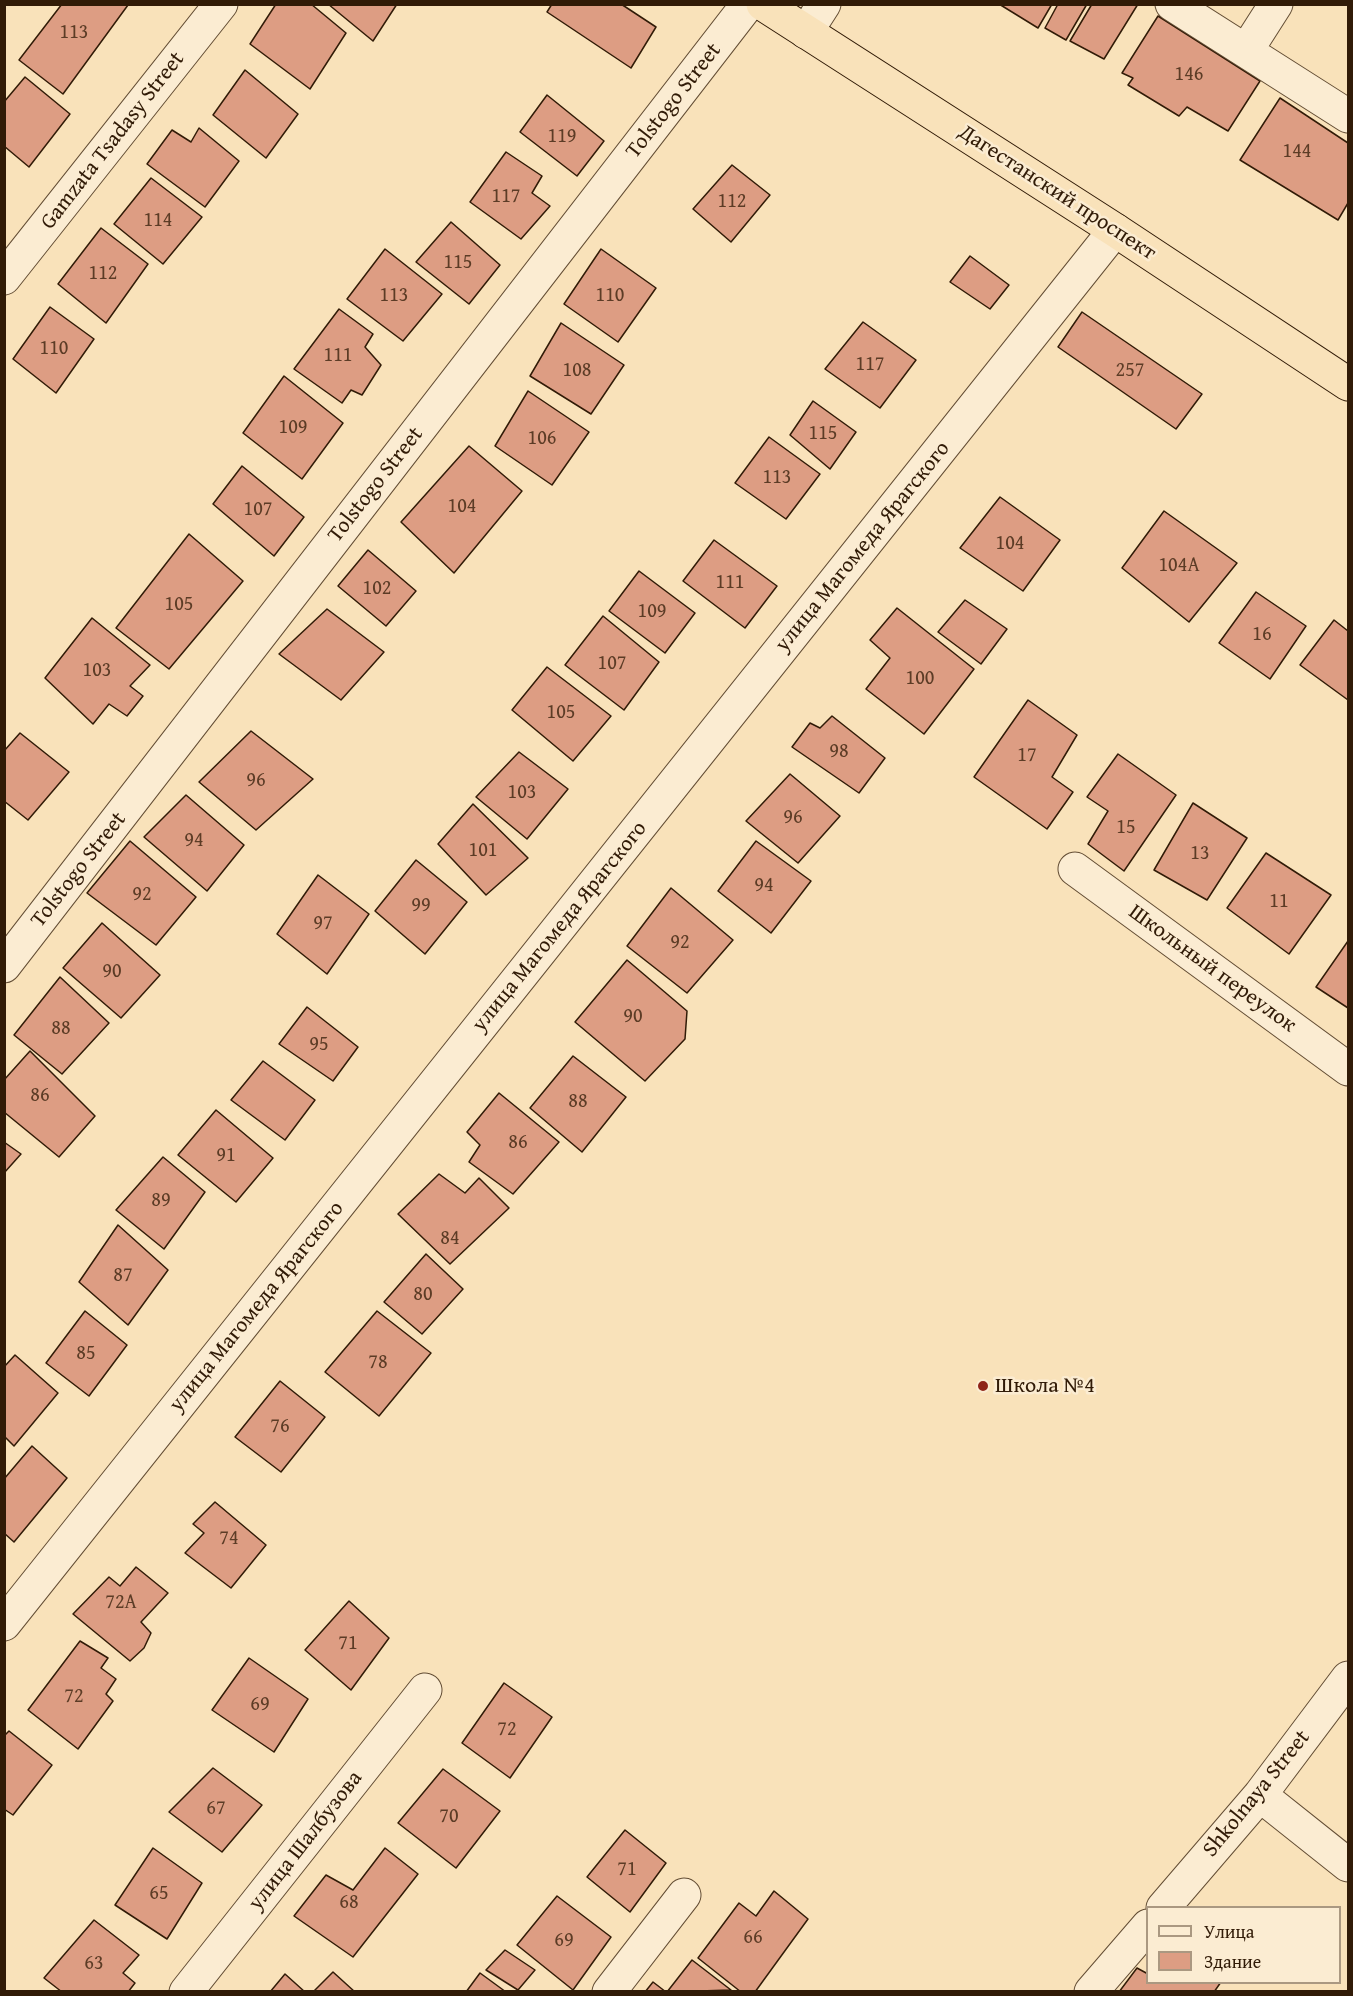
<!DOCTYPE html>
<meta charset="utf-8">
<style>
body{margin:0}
#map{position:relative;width:1353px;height:1996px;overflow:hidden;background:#f9e2ba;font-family:"Gentium Book Plus",serif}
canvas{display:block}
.frame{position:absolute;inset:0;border:6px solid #311b07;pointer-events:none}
.legend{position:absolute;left:1146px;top:1906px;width:195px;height:78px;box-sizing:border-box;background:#fbecd2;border:2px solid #aa9881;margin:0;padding:8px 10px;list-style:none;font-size:18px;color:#311b07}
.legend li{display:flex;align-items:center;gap:12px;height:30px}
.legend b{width:30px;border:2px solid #aa9881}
</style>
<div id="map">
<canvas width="1353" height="1996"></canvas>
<div class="frame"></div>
<ul class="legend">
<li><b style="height:8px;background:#fbecd2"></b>Улица</li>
<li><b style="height:16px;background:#dd9d83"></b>Здание</li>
</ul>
</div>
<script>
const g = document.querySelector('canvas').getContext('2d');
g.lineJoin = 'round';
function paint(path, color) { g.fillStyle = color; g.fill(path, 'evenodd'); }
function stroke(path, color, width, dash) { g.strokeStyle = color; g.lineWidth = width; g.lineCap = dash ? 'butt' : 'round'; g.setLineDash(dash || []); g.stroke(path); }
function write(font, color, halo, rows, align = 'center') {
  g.font = font + ' "Gentium Book Plus",serif'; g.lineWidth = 5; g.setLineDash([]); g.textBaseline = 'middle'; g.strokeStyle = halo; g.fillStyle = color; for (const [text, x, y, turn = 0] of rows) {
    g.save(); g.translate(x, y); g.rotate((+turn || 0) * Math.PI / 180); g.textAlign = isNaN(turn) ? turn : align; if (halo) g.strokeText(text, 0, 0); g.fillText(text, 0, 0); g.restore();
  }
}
const building = new Path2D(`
 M62,4L128,5L63,94L19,60Z
 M276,4H311L346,33L310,89L250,44Z
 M328,4H397L373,41Z
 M552,4H621L656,27L631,68L547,12Z
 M999,4H1052L1038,28Z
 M1058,4H1087L1066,40L1045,28Z
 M1092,4H1138L1104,59L1070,41Z
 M1158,16L1260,81L1228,131L1187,107L1179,116L1128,85L1133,78L1122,73Z
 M245,70L298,114L266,158L213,115Z
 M25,77L70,114L29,167L4,146V102Z
 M547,95L604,141L577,176L520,132Z
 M1280,98L1348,143V203L1338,220L1240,160Z
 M199,128L239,161L205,207L147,164L172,130L191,142Z
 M506,152L542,176L532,193L550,206L521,239L470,202Z
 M732,165L770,195L731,242L693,209Z
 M151,178L202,217L163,264L114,224Z
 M451,222L500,265L469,304L416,262Z
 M101,228L148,264L106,323L58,284Z
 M385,249L442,294L403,341L347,299Z
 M601,249L656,288L618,342L564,304Z
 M970,256L1009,285L990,309L950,282Z
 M50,307L94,339L56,393L13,359Z
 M339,309L373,334L365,347L381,365L362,395L351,390L342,403L294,369Z
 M1082,312L1202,394L1176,429L1058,347Z
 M863,322L916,360L880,408L825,369Z
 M561,323L624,365L591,414L530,376Z
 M284,376L343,423L302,479L243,433Z
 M528,391L589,432L552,485L495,446Z
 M813,401L856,432L830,469L790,435Z
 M769,437L820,474L786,519L735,483Z
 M469,446L522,491L454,573L401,522Z
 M242,466L304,517L274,556L213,504Z
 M1000,497L1060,540L1023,591L960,548Z
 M1164,511L1237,563L1189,622L1122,568Z
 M189,534L243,581L169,669L116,628Z
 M714,540L777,586L745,628L683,581Z
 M368,550L416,591L386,626L338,586Z
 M639,571L695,613L665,653L609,611Z
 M1256,592L1306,626L1270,679L1219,643Z
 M965,600L1007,629L981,664L938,632Z
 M897,608L974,669L924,734L866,689L890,658L870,640Z
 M327,609L384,652L341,700L279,654Z
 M603,616L659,662L624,710L565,665Z
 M92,618L150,665L130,686L143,696L127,716L109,704L93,724L45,678Z
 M1334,620L1348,631V700L1300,665Z
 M547,667L611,716L573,761L512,710Z
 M1028,700L1077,735L1052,777L1073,792L1047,829L974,777Z
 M832,716L885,758L859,793L792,747L810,723L820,728Z
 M251,731L313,779L256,830L199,782Z
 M20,733L69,772L28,820L4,801V751Z
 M519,752L568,789L527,839L476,797Z
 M1118,754L1176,795L1124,871L1088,844L1108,811L1087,797Z
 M790,774L840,816L798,863L746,821Z
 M186,795L244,845L207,891L144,837Z
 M1193,803L1247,838L1207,900L1154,870Z
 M473,804L528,858L486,895L438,844Z
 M130,841L196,897L156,945L87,893Z
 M756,841L811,881L771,933L718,891Z
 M1266,853L1331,895L1289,954L1227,908Z
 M416,860L467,902L425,954L375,911Z
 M318,875L369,914L327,974L277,934Z
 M671,888L733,940L687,993L627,946Z
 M102,923L160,975L121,1018L63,968Z
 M1348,941V1008L1316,987Z
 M627,960L687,1011L685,1039L645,1081L575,1022Z
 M60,977L109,1023L62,1074L14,1035Z
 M307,1007L358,1047L333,1081L279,1044Z
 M30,1051L95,1116L59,1157L4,1112V1080Z
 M573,1056L626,1097L582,1152L530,1108Z
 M263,1061L315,1100L285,1140L231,1100Z
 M499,1093L559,1142L513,1194L469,1162L480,1145L467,1132Z
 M216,1110L273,1158L236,1202L178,1155Z
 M4,1142L21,1154L4,1173Z
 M163,1157L205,1192L164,1249L116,1210Z
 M439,1174L465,1193L479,1178L509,1208L450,1264L398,1214Z
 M118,1225L168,1270L128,1325L79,1282Z
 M426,1254L463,1289L422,1334L384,1302Z
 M85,1311L127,1345L89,1396L46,1363Z
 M377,1311L431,1353L379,1416L325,1372Z
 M15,1355L58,1393L14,1446L4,1436V1367Z
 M280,1381L325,1417L281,1472L235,1437Z
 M32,1446L67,1478L14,1542L4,1533V1479Z
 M215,1502L266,1545L231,1588L185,1553L204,1533L193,1524Z
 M136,1567L168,1593L141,1622L151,1633L144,1648L130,1661L73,1614L109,1577L120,1586Z
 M349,1601L389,1638L351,1690L305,1650Z
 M80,1641L108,1658L101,1668L116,1679L106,1694L113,1701L78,1749L28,1710Z
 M249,1658L308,1699L274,1752L212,1710Z
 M504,1683L552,1717L510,1778L462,1743Z
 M9,1731L52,1765L13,1815L4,1809V1736Z
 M213,1768L262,1805L222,1852L169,1812Z
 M443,1769L500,1811L456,1868L398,1823Z
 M625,1830L666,1863L630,1912L587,1877Z
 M153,1848L202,1883L167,1939L115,1905Z
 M385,1848L418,1874L353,1957L294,1916L326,1875L353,1890Z
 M774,1891L808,1919L755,1992H741L698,1958L739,1903L756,1916Z
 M557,1896L611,1937L573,1990L517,1945Z
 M94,1920L139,1955L123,1973L135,1983L128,1992H62L44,1978Z
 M505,1950L535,1970L518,1990L486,1970Z
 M692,1960L731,1990L667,1992Z
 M1137,1968L1148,1974V1982H1221L1214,1992H1119Z
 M333,1972L355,1992H313Z
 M480,1973L506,1992H466Z
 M285,1974L305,1992H270Z
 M653,1982L666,1992H645Z`);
paint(building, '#dd9d83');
stroke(building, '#311b07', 1.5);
const minor = new Path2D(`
 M1172,4L1348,116
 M806,32L824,4
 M1246,51L1276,4
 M4,278L221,4
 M1075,869L1348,1069
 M4,966L748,4
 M4,1624L1115,230
 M1260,1795L1348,1865
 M1163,1908L1260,1795L1348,1678
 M186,1992L425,1690
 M609,1992L684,1895
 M1091,1992L1148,1926`);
const trunk = new Path2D(`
 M763,4L1115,230L1348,384`);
stroke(minor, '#634d34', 35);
stroke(trunk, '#311b07', 35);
stroke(minor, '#fbecd2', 33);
stroke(trunk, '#f9e2ba', 33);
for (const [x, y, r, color] of [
 [983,1386,6,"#8f2418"]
]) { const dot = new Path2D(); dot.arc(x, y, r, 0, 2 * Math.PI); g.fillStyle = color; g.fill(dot); stroke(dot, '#fbecd2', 2); }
write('20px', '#5c3c26', null, [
 ["113",74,33],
 ["146",1189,75],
 ["119",562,137],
 ["144",1297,152],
 ["117",506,197],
 ["112",732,202],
 ["114",158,221],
 ["115",458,263],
 ["112",103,274],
 ["113",394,296],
 ["110",610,296],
 ["110",54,349],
 ["111",338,356],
 ["117",870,365],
 ["108",577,371],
 ["257",1130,371],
 ["109",293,428],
 ["115",823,434],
 ["106",542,439],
 ["113",777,478],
 ["104",462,507],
 ["107",258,510],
 ["104",1010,544],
 ["104А",1179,566],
 ["111",730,583],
 ["102",377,589],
 ["105",179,605],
 ["109",652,612],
 ["16",1262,635],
 ["107",612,664],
 ["103",97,671],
 ["100",920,679],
 ["105",561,713],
 ["98",839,752],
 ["17",1027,756],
 ["96",256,781],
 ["103",522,793],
 ["96",793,818],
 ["15",1126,828],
 ["94",194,841],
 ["101",483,851],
 ["13",1200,854],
 ["94",764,886],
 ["92",142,895],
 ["11",1279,902],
 ["99",421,906],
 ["97",323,924],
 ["92",680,943],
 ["90",112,972],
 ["90",633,1017],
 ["88",61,1029],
 ["95",319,1045],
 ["86",40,1096],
 ["88",578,1102],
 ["86",518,1143],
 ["91",226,1156],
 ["89",161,1201],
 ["84",450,1239],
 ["87",123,1276],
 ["80",423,1295],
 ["85",86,1354],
 ["78",378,1363],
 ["76",280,1427],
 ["74",229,1539],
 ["72А",121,1603],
 ["71",348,1644],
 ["72",74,1697],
 ["69",260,1705],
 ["72",507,1730],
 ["67",216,1809],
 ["70",449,1817],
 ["71",627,1870],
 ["65",159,1894],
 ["68",349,1903],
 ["66",753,1938],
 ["69",564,1941],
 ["63",94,1964]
]);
write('22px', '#311b07', '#fbecd2', [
 ["Tolstogo Street",674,101,-52],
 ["Gamzata Tsadasy Street",113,141,-52],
 ["Дагестанский проспект",1057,193,33],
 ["Tolstogo Street",376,485,-52],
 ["улица Магомеда Ярагского",863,547,-51],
 ["Tolstogo Street",79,870,-52],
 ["улица Магомеда Ярагского",560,927,-51],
 ["Школьный переулок",1212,969,36],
 ["улица Магомеда Ярагского",257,1307,-51],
 ["Shkolnaya Street",1257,1794,-51],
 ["улица Шалбузова",306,1841,-52]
]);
write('22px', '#311b07', '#fbecd2', [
 ["Школа №4",995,1386]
], 'left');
</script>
